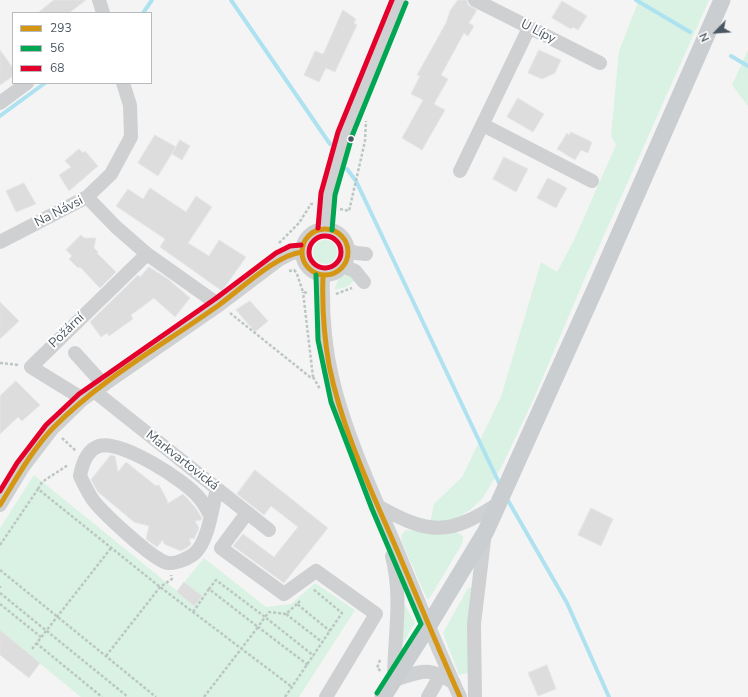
<!DOCTYPE html>
<meta charset="utf-8">
<style>
body{margin:0}
#map{position:relative;width:748px;height:697px;overflow:hidden;background:#f4f4f4;font-family:"Nunito Sans",sans-serif}
canvas{display:block}
.legend{position:absolute;left:12px;top:12px;width:140px;height:72px;box-sizing:border-box;background:#fff;border:1px solid #b7bbc0;margin:0;padding:5px 7px;list-style:none;font-size:12px;color:#4a5661}
.legend li{display:flex;align-items:center;gap:8px;height:20px}
.legend b{width:20px;border:1px solid #b7bbc0}
.north{position:absolute;left:696px;top:12px;width:40px;height:40px;-webkit-text-stroke:3px #fff;paint-order:stroke;rotate:245deg;font-size:11px;font-weight:700;line-height:16px;text-align:center;color:#4a5661}
.north::after{content:'';display:block;margin:auto;width:14px;height:18px;background:#4a5661;clip-path:polygon(50% 0,100% 100%,50% 72%,0 100%)}
</style>
<div id="map">
<canvas width="748" height="697"></canvas>
<ul class="legend">
<li><b style="height:5px;background:#d49613"></b>293</li>
<li><b style="height:5px;background:#00a651"></b>56</li>
<li><b style="height:5px;background:#e4002b"></b>68</li>
</ul>
<div class="north">N</div>
</div>
<script>
const g = document.querySelector('canvas').getContext('2d');
g.lineJoin = 'round';
function paint(path, color) { g.fillStyle = color; g.fill(path, 'evenodd'); }
function stroke(path, color, width, dash) { g.strokeStyle = color; g.lineWidth = width; g.lineCap = dash ? 'butt' : 'round'; g.setLineDash(dash || []); g.stroke(path); }
function write(font, color, halo, rows, align = 'center') {
  g.font = font + ' "Nunito Sans",sans-serif'; g.lineWidth = 4; g.setLineDash([]); g.textBaseline = 'middle'; g.strokeStyle = halo; g.fillStyle = color; for (const [text, x, y, turn = 0] of rows) {
    g.save(); g.translate(x, y); g.rotate((+turn || 0) * Math.PI / 180); g.textAlign = isNaN(turn) ? turn : align; if (halo) g.strokeText(text, 0, 0); g.fillText(text, 0, 0); g.restore();
  }
}
paint(new Path2D(`
 M639,0H709L584,280L534,398L502,466L482,499L470,510L457,518L430,524L434,504L462,477L501,397L541,262L557,272L574,240L616,145L611,136L619,51Z
 M748,50V106L732,85Z
 M313 252a12 12 0 1 1 24 0a12 12 0 1 1-24 0Z
 M348,274L357,279L346,287L334,290L339,278Z
 M34,475L177,591L204,558L266,607L291,604L315,583L355,610L299,697H81L0,631V528Z
 M406,530L438,534L456,532L463,536L462,544L429,599H427L402,542L401,535Z
 M468,588H473L468,673L459,675L443,633Z
 M405,605L415,623L402,645L403,607Z`), '#d9f2e3');
stroke(new Path2D(`
 M231,0L330,144
 M636,0L690,32
 M143,13L152,0
 M731,56L748,66
 M0,116L45,83
 M347,169L356,181L501,487
 M506,497L567,603L609,697`), '#aee2f0', 4);
const building = new Path2D(`
 M54,0H86L69,13H38Z
 M458,0H467L468,5L477,10L469,23L474,26L468,36L464,33L441,75L448,79L434,104L445,110L422,150L402,138L423,100L411,94L420,76L417,75L446,23L450,11Z
 M562,1L587,16L578,30L573,27L571,29L552,18Z
 M343,10L356,19L354,23L357,25L335,72L326,68L319,82L304,75L315,51L323,54Z
 M0,50L13,68V76L0,85Z
 M539,50L561,60L555,73L542,79L528,73Z
 M518,98L544,114L533,132L507,117Z
 M571,132L592,142L588,153L581,150L575,160L557,149L567,133L569,135Z
 M155,135L176,147L158,176L138,163Z
 M180,140L190,146L182,160L172,154Z
 M79,149L83,153L85,151L98,166L69,191L59,175L71,167L65,161Z
 M504,157L528,169L516,192L493,179Z
 M548,178L567,188L556,208L537,198Z
 M24,183L36,204L16,212L6,191Z
 M150,188L186,212L196,196L212,207L188,243L209,256L219,240L246,257L222,291L160,247L165,239L116,206L128,189L143,199Z
 M81,235L84,238H96L94,248L98,252L97,253L116,272L100,288L80,267L78,268L69,259L72,256L66,250Z
 M149,267L168,279L190,298L175,317L154,298L131,315L133,319L109,336L107,333L101,337L90,322L138,275L140,277Z
 M250,301L268,321L255,332L236,310Z
 M0,302L19,321L0,339Z
 M16,381L40,405L22,421L18,417L0,434V396Z
 M111,455L115,456L118,472L126,462L156,486L159,485L168,502L167,504L183,494L195,507L202,518L201,520L195,521L199,528L194,539L189,538L191,544L188,547L181,551L164,544L163,540L157,547L146,539L149,526L134,522L98,492L91,480Z
 M255,470L328,528L284,583L233,546L243,534L274,557L298,527L271,506L264,515L237,494Z
 M591,508L613,519L601,546L578,535Z
 M184,582L202,596L194,606L177,592Z
 M0,630L40,663L29,678L0,655Z
 M547,665L556,689L538,696L528,673Z`);
paint(building, '#ddddde');
stroke(building, '#e5e6e7', 1);
stroke(new Path2D(`
 M340,209L349,211L365,141L366,121
 M279,243L299,223L311,204H313
 M289,271L294,270L297,273
 M297,274L303,292L309,293
 M336,294L352,288
 M230,313L310,377H313L303,292
 M0,363L19,365
 M313,377L320,389
 M62,438L76,451
 M38,489L42,482L68,465
 M0,545L38,489L160,587L292,687
 M0,570L156,697
 M0,586V588
 M0,593L128,697
 M300,601L297,604L330,631
 M0,604L41,637
 M297,604L286,614L322,642
 M193,612L209,589
 M286,614L269,612L265,617L314,656
 M36,643L102,697
 M32,649L111,548
 M106,656L160,587L172,579L171,575
 M380,660L377,668L381,671
 M204,697L258,627L209,589L216,580L265,617L258,627L308,665
 M285,697L342,613L313,589`), '#bcc7c4', 2.5, [3, 2]);
stroke(new Path2D(`
 M99,0L103,13
 M475,0L600,63
 M0,103L27,83
 M483,125L592,181
 M460,171L529,28
 M87,197L116,227L147,254L219,305
 M325,229L328,194L345,134L400,0
 M302 252a23 23 0 1 1 46 0a23 23 0 1 1-46 0Z
 M0,242L87,197L111,174L131,137L130,105L123,83
 M347,250L356,253L366,254
 M343,266L355,271L364,282
 M323,275C322,310 324,343 332,377C345,434 375,498 398,552C418,601 438,650 460,697
 M75,353L104,385
 M94,391L269,530
 M83,399L31,367L147,254
 M0,505L23,467L52,429L83,399L219,305L280,259L292,253L302,252
 M378,506C429,535 449,536 499,503
 M247,513L221,548L284,594L316,571L376,614L326,697
 M210,515C207,510 204,503 200,499C187,481 120,439 99,446C87,450 82,465 80,476C84,484 88,493 93,500C103,513 154,561 168,563C176,564 190,558 196,552C209,538 212,508 217,489
 M392,556C403,598 394,638 394,680C423,671 427,666 454,683
 M428,697L436,683
 M475,697L474,624L485,532`), '#ced0d2', 14);
stroke(new Path2D(`
 M383,697L429,625L486,531L596,287L722,0`), '#caced1', 17);
stroke(new Path2D(`
 M302 252a23 23 0 1 1 46 0a23 23 0 1 1-46 0Z
 M323,275C322,305 324,336 329,365C342,430 371,490 397,550C418,599 438,648 460,697
 M0,505C16,479 32,450 53,428C101,379 163,345 219,305C241,289 276,255 302,252`), '#d49613', 5);
stroke(new Path2D(`
 M332,230L335,195L352,136L406,3
 M316,275L318,340L331,402L372,509L421,624L377,693`), '#00a651', 5);
stroke(new Path2D(`
 M318,228L321,193L338,132L392,0
 M309 252a16 16 0 1 1 32 0a16 16 0 1 1-32 0Z
 M0,491L17,463L46,425L79,394L215,299L276,253L290,246L301,245`), '#e4002b', 5);
for (const [x, y, r, color] of [
 [351,139,3.5,"#4a5661"]
]) { const dot = new Path2D(); dot.arc(x, y, r, 0, 2 * Math.PI); g.fillStyle = color; g.fill(dot); stroke(dot, '#fff', 1.5); }
write('13px', '#4a5661', '#fff', [
 ["U Lípy",538,32,27],
 ["Na Návsi",59,212,-27],
 ["Požární",67,331,-44],
 ["Markvartovická",182,461,38]
]);
</script>
